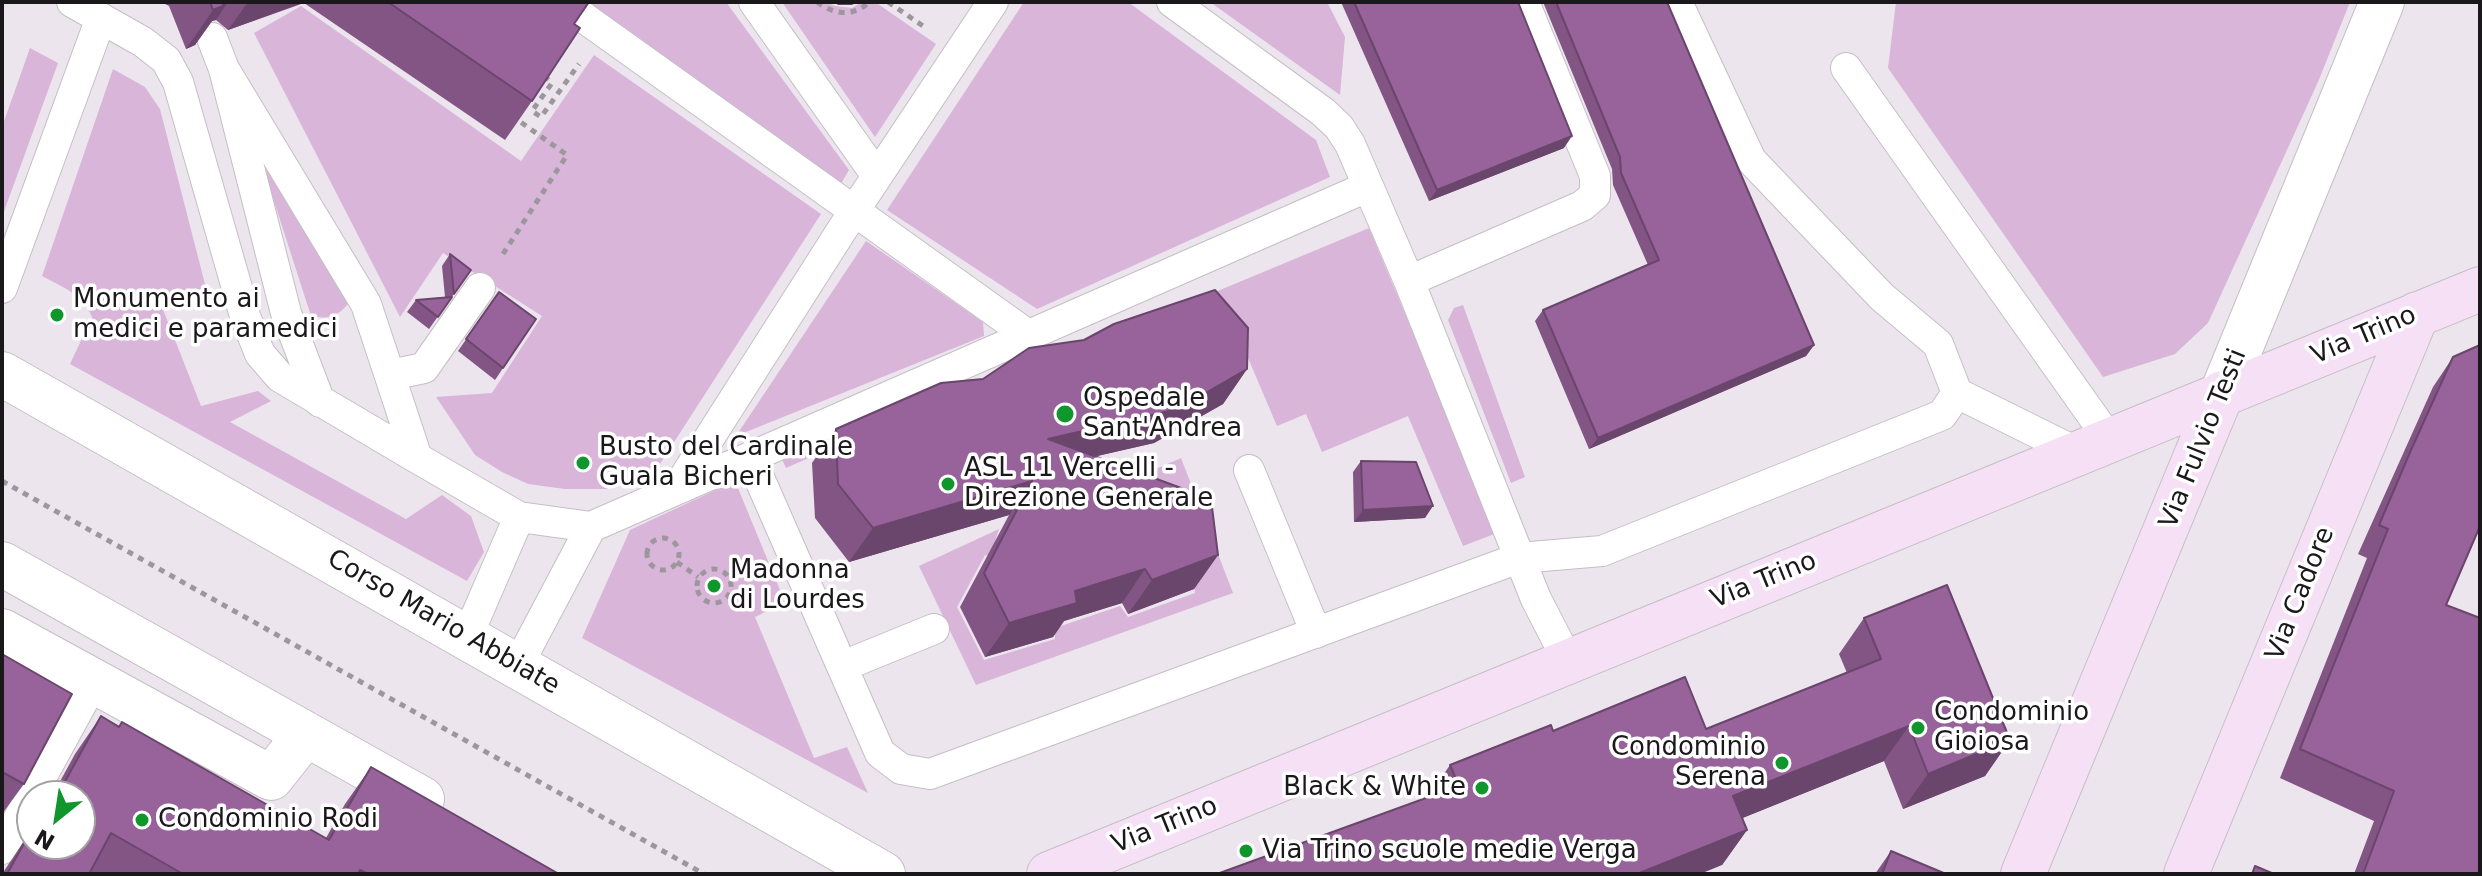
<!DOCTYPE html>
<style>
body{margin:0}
#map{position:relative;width:2482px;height:876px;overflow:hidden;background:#ede5ed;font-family:"DejaVu Sans",sans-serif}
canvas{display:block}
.frame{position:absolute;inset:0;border:4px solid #1b181b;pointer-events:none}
.north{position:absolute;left:16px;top:780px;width:80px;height:80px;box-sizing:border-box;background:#fff;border:2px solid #a4a3a4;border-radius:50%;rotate:210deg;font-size:22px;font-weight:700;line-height:32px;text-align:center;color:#1b181b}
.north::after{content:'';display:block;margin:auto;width:28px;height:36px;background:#10972c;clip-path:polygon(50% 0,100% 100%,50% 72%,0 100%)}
</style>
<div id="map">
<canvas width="2482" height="876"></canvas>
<div class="frame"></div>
<div class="north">N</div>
</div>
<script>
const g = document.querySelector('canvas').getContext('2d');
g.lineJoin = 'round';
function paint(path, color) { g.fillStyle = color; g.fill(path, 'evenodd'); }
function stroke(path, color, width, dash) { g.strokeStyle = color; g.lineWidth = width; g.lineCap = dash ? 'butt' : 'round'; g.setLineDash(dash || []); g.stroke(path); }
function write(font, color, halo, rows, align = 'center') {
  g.font = font + ' "DejaVu Sans",sans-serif'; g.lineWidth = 7; g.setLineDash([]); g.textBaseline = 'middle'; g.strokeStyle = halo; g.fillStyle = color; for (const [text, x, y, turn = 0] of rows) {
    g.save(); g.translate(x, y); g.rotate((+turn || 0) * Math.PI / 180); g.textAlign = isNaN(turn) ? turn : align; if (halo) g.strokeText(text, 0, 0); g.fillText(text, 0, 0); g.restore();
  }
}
paint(new Path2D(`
 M581,2H726L849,170L839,187Z
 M782,2H826L835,6L852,8L862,2H875L936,44L875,137Z
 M1024,2H1128L1316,140L1330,177L1037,309L887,210Z
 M1210,2H1327L1345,37L1340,95Z
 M1896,2H2350L2318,82L2208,323L2175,354L2103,377L1888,68Z
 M301,6L521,161L594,55L821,214L658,467L606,489H565L528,484L502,472L475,455L436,397L492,393L542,316L443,253L400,317L254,33Z
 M30,48L58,63L2,217V127Z
 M113,69L145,87L160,109L207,292L162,307L201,406L258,391L271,401L230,422L406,519L442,495L471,516L484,552L467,581L70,364L92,317C83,294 64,288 42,276Z
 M272,160L351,300C339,316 330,320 311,316L262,164Z
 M1369,228L1497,533L1463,546L1408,416L1322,452L1306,414L1277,426L1222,297L1138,331L1136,325Z
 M866,241L983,322L984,336L736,436Z
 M1463,305L1525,477L1511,483L1448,320L1454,308Z
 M887,410L892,421L786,468L781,457Z
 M1181,458L1233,593L976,685L919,566L999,529L990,557L985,555L957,607L984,660L1055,639V628L1120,606L1128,617L1195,593L1189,531L1100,493Z
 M735,481L785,602L755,617L814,758L847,747L868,793L582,638L630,530Z`), '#d8b5d9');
const lane = new Path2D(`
 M72,2L143,42L166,60L178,82L245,316L260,354L280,377L417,458
 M562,2L1028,335
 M754,2L877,176
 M1172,2L1323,112L1339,127L1350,144L1409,281L1536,599L1568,661
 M212,38L224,69L286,313L320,402
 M1846,68L2109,439
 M224,69L366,304L417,458L519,517L591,527L1367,187
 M1409,281L1582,206L1595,195V176L1524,2
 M2,288L101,18
 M390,375L424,368L480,288
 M1957,393L2078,453
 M750,457L880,753L901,769L930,774L1519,558L1602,551L1942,415L1957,393L1938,344L1882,297L1751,160L1677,2
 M1249,470L1316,633
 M678,487L854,211L993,2
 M467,637L519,517
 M518,665L591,527
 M843,666L934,629
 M2,849L94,681`);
const street = new Path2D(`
 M2,374L883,874
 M2222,393L2382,2
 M2,564L422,799
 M2,631L271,778L306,734`);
const secondary = new Path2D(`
 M1049,874L2480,289
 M2023,874L2222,393
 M2186,874L2417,314`);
stroke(lane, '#c5bec6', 32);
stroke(street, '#c5bec6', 46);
stroke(secondary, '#c5bec6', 46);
stroke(new Path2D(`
 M817,2C833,14 853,18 869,2
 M888,2L926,28
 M544,76L552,83L532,111L541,117L579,64
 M503,254L567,155L515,118
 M2,481L704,874
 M647 554a16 16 0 1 1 32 0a16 16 0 1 1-32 0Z
 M677,562L698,577
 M697 586a17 17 0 1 1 34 0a17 17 0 1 1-34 0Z`), '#9d979d', 5, [6, 6]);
stroke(lane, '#fff', 30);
stroke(street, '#fff', 44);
stroke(secondary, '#f5e0f6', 44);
paint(new Path2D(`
 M161,2H589L574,24L532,101L505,140L304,3L228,30L216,20L212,21L195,45L186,49L169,6Z
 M1341,2H1518L1564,148L1429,201Z
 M1543,2H1667L1814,345L1806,356L1589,449L1535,321L1543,310L1648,265L1613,185L1612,169Z
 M450,254L471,270L429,329L407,312L416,300L445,297L442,266Z
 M499,292L536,319L495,380L458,351Z
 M2453,357L2446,605L2480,874H2354L2374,821L2280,778L2367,558L2358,554L2433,387Z
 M1247,369L1223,404L1154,443L1096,456L1218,555L1194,589L1128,614L1122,603L1064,621L1053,637L985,657L960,607L1009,515L849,562L815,518L812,463L836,429Z
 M1361,461L1425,518L1354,522L1353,472Z
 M1864,618L2010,740L1985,776L1903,809L1884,761L1742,818L1747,830L1722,865L1428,797L1450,765L1553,731L1706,729L1847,673L1839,654Z
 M2,654L24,784L2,814Z
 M101,716L326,838L345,804L371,767L559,874H92L90,873L89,874H2L32,829L80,796H52L75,754Z
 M1891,851L1946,874H1875Z`), '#825584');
paint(new Path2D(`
 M215,2H228L216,20L212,21L195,45L186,49L213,10Z
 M248,2H305L228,30Z
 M839,2H857L852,5H837Z
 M1572,136L1564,148L1429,201L1437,190Z
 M1814,345L1806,356L1589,449L1598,438Z
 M1247,369L1223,404L1154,443L1024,473L1048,439Z
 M1032,481L1009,515L849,562L873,528Z
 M1433,506L1425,518L1354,522L1363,510Z
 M1218,555L1194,589L1128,614L1152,580Z
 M1145,569L1122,603L1064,621L1053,637L985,657L1009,623L1075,591Z
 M1909,726L1884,761L1708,832L1733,796Z
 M2010,740L1985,776L1903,809L1928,774Z
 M1747,830L1722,865L1700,874H1637Z`), '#6a456c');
const building = new Path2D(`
 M210,2H222L223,6L213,10Z
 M388,2H589L574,24L580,28L532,101Z
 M1354,2H1518L1572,136L1437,190Z
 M1556,2H1667L1814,345L1598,438L1543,310L1659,260L1621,173L1620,157Z
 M450,254L471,270L454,294Z
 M1215,290L1248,328L1247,369L1178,409L1048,439L1211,499L1218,555L1152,580L1145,569L1075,591L1077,603L1009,623L984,573L1032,481L873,528L838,484L836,429L941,383L983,379L1029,348L1084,340L1114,324Z
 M499,292L536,319L503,368L466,339Z
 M452,297L438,317L416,300Z
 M2480,345V526L2446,605L2480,618V874H2363L2394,791L2300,749L2388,529L2379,525L2411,450L2453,357Z
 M1361,461L1416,462L1433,506L1363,510Z
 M1947,585L2010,740L1928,774L1909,726L1733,796L1747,830L1637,874H1217L1459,786L1450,765L1551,725L1553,731L1685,677L1706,729L1881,659L1864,618Z
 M2,654L72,694L24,784L2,772Z
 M101,716L119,727L122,722L329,840L371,767L559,874H368L360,870L358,874H183L111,833L89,874H7L32,829V844H80V796H57Z
 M1891,851L1946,874H1882Z
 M2255,866L2274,874H2252Z`);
paint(building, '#97639a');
stroke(building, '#6a456c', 2);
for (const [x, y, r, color] of [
 [57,315,8,"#10972c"],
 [1065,414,10,"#10972c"],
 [583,463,8,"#10972c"],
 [948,484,8,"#10972c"],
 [714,586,8,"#10972c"],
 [1918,728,8,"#10972c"],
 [1782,763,8,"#10972c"],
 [1482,788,8,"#10972c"],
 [142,820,8,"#10972c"],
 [1246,851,8,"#10972c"]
]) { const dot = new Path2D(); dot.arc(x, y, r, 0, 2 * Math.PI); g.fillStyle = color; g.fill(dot); stroke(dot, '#fff', 3); }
write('26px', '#1b181b', '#fff', [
 ["Monumento ai",73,300],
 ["medici e paramedici",73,330],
 ["Ospedale",1083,399],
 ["Sant'Andrea",1083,429],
 ["Busto del Cardinale",599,448],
 ["Guala Bicheri",599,478],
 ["ASL 11 Vercelli -",964,469],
 ["Direzione Generale",964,499],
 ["Madonna",730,571],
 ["di Lourdes",730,601],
 ["Condominio",1934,713],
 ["Gioiosa",1934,743],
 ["Condominio",1766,748,"right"],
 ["Serena",1766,778,"right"],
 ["Black & White",1466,788,"right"],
 ["Condominio Rodi",158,820],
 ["Via Trino scuole medie Verga",1262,851]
], 'left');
write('26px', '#1b181b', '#fff', [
 ["Via Trino",2364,336,-23],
 ["Via Fulvio Testi",2204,439,-68],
 ["Via Trino",1764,581,-22],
 ["Via Cadore",2301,594,-68],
 ["Corso Mario Abbiate",443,623,30],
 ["Via Trino",1165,826,-22]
]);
</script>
